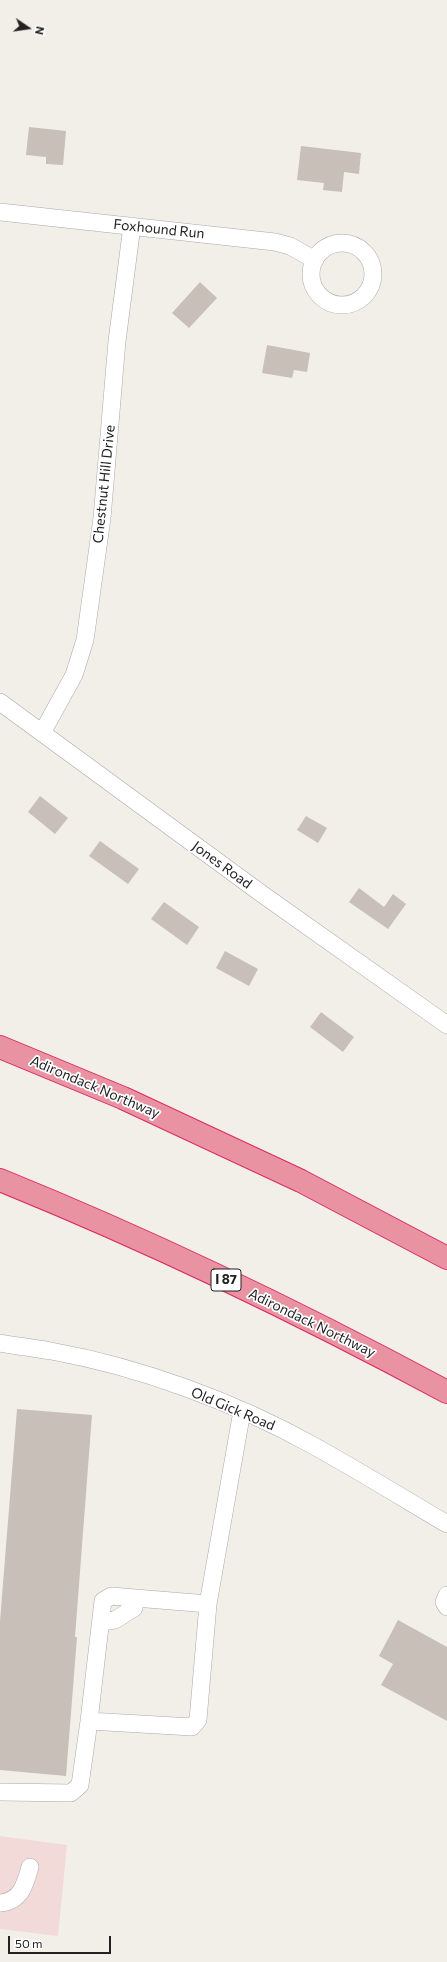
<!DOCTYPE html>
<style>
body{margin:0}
#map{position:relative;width:447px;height:1962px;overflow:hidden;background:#f2efe9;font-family:Commissioner,sans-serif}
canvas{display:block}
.north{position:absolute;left:8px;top:8px;width:40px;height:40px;-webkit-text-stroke:3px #fff;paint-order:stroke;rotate:103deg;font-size:11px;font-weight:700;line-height:16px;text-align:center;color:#222}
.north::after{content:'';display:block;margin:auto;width:14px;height:18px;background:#222;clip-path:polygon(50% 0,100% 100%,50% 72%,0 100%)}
.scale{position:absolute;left:8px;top:1936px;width:103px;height:18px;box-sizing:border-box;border:2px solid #222;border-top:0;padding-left:5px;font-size:12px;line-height:14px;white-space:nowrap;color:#222;-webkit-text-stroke:3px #fff;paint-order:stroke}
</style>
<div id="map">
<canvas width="447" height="1962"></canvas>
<div class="north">N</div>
<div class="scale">50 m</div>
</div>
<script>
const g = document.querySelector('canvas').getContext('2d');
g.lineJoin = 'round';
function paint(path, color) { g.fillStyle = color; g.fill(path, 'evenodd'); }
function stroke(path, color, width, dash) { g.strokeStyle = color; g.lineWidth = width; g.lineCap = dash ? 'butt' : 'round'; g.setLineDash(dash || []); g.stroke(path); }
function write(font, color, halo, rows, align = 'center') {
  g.font = font + ' Commissioner,sans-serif'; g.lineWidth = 3.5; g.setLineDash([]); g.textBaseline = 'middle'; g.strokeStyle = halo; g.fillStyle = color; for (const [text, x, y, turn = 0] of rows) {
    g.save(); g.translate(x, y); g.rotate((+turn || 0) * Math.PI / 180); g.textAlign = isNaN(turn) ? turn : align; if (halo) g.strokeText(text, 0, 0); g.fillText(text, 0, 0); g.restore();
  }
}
paint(new Path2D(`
 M0,1836L67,1845L58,1936L0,1929Z`), '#f2dad9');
paint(new Path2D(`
 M29,127L66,131L63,165L46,164V157L26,155Z
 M301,146L361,153L359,174L344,172L342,192L323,190L324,183L297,180Z
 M200,282L217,298L189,328L172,313Z
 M267,345L310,353L307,372L294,370L292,378L262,373Z
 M40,796L68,818L55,834L28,812Z
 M306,816L327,828L318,843L297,830Z
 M100,841L139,869L128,884L89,856Z
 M359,888L384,907L393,894L406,904L388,929L349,902Z
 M164,902L199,927L187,945L151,919Z
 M225,951L258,969L249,986L216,968Z
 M321,1012L354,1037L343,1052L310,1027Z
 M17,1409L92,1415L75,1637H77L66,1776L0,1770V1621Z
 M398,1620L447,1647V1721L381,1685L393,1664L379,1656Z`), '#c7bfb8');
const minor = new Path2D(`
 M0,212L275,242L290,246L315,260
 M311 274a31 31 0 1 1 62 0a31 31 0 1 1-62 0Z
 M0,702L262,894L447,1025
 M42,733L74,675L85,640L102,518L117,341L132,226
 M0,1343C17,1346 34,1348 51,1351C140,1367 235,1402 314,1446C359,1471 403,1498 447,1524
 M447,1595L444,1602L447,1607
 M208,1604L111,1596L103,1601L89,1721L192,1727L198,1720L208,1604L242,1411
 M101,1622L115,1620L134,1608
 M0,1792L71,1793L80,1785L89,1721
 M0,1903C21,1901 25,1885 30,1867`);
const highway = new Path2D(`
 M0,1047L123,1098L301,1181L447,1258
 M0,1180C153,1242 302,1314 447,1392`);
stroke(minor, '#a9a9a9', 18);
stroke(highway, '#dc2a67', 24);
stroke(minor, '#fff', 17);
stroke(highway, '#e892a2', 22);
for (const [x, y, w] of [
 [226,1280,30]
]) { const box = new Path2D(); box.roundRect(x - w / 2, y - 11, w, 22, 3); g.fillStyle = '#fff'; g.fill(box); stroke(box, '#222', 1); }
write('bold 13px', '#222', null, [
 ["I 87",226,1280]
]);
write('14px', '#222', '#fff', [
 ["Foxhound Run",159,229,6],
 ["Chestnut Hill Drive",104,484,-84],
 ["Jones Road",222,865,36],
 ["Adirondack Northway",95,1087,23],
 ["Adirondack Northway",312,1323,26],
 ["Old Gick Road",233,1409,23]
]);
</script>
